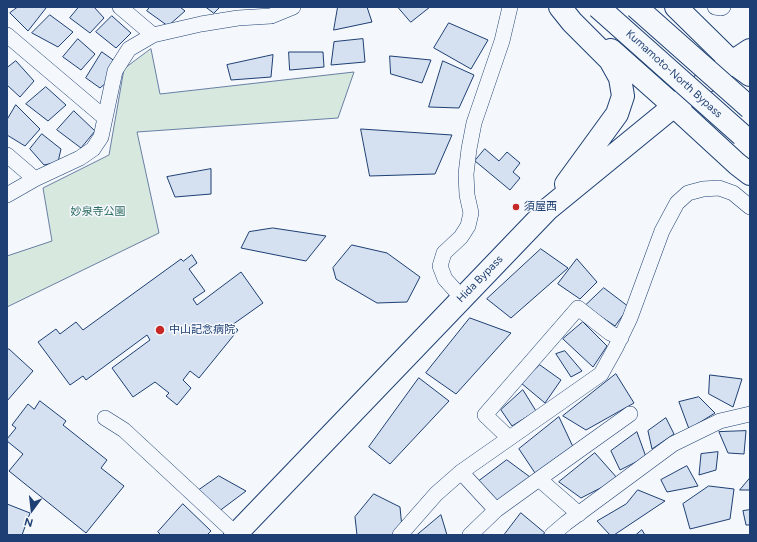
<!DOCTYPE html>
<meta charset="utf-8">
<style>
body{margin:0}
#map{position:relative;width:757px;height:542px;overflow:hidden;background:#f4f7fb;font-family:Figtree,sans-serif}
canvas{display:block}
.frame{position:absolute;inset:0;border:8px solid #1d3f73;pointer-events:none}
.north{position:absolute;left:12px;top:490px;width:40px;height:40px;-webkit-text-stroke:3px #f4f7fb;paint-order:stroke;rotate:195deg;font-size:11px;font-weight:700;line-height:16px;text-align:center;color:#1d3f73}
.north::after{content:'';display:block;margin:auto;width:14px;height:18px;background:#1d3f73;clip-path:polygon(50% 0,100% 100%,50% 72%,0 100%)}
</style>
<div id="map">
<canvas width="757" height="542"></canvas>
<div class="frame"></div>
<div class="north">N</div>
</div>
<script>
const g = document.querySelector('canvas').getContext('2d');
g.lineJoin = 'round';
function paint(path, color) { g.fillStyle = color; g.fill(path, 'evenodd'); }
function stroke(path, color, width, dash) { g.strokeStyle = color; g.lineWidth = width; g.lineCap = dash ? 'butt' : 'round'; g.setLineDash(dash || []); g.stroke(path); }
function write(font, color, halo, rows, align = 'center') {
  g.font = font + ' Figtree,"Noto Sans JP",sans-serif'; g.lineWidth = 3; g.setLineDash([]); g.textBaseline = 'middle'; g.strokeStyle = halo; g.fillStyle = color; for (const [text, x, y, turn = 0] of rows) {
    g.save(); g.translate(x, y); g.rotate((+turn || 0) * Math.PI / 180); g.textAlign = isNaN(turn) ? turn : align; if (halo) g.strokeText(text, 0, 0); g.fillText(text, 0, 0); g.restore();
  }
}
const green = new Path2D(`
 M151,49L160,94L354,72L338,118L137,132L159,233L7,307V256L52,241L43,188L109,155L124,69Z`);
paint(green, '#d7e8df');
stroke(green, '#687fa3', 1);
const building = new Path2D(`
 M18,7H45L46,8L28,31L10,13Z
 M79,7H94L104,18L90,33L70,18Z
 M150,7H180L185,11L168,26L147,11Z
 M206,7H220L214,13Z
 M338,7H367L372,22L334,30Z
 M398,7H430L411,22Z
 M50,15L73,32L58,47L32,33Z
 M112,16L131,33L116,48L96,32Z
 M449,23L488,40L471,69L434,48Z
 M78,39L95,54L81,70L63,57Z
 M363,39L365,62L331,65L334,42Z
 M102,52L116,62L107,82L100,88L86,78Z
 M289,52H323L324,67L290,70Z
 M273,55L271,77L231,80L227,65Z
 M390,56L431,60L422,83L391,74Z
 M16,61L34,81L20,97L7,85V68Z
 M443,61L474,75L459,108L429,107Z
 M46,87L66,105L48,121L26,104Z
 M16,105L40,129L25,146L7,135V120Z
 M74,111L95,131L81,148L57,130Z
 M361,129L452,135L435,174L370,176Z
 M42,134L61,149L58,162L44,165L30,149Z
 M485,149L499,161L507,152L520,163L513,172L520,178L510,190L475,161Z
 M211,169V194L175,197L167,177Z
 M273,228L326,236L306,261L241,248L249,232Z
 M352,245L387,253L420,277L407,302L377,303L336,279L333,268Z
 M541,249L568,268L511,318L487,299Z
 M192,255L197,263L189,269L205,291L193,299L197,305L241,272L263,303L232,325L238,330L199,378L190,371L183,380L191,388L177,405L166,396L169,393L155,382L133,397L112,368L150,340L147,335L86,380L83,376L70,385L38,342L56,329L60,334L76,322L83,330L181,259L183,261Z
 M577,259L597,282L580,299L558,284Z
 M604,288L629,307L615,326L585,306Z
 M470,318L511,333L456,394L426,373Z
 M583,322L607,346L593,367L563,339Z
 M9,349L33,371L7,401V351Z
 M565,351L582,371L571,377L556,354Z
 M540,365L561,380L545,403L521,383Z
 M616,374L634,403L586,430L563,416Z
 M710,375L742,379L733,407L709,394Z
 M419,378L449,401L390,464L369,447Z
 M523,390L536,411L512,426L501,410Z
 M699,397L715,413L689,429L679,402Z
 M40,401L66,421L63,425L107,460L101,468L124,486L86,533L9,471L23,454L7,441V439L16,428L12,425L28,404L34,409Z
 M559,417L574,449L537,476L519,449Z
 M666,418L674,434L652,449L648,431Z
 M746,431L744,454L728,453L719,432Z
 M637,432L646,457L620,470L611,451Z
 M718,452L716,470L699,475L701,454Z
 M595,453L618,479L581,498L559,482Z
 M507,460L530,477L499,504L479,481Z
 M687,466L698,486L667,492L661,480Z
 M219,476L246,491L218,512L199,490Z
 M750,478V490H740Z
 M709,486L734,489L730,519L690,529L683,504Z
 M638,490L665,501L614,535H610L597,521L626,504Z
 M374,494L400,507L402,528L392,535H357L355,517Z
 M7,504L30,513L22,535H7Z
 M183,504L211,531L207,535H161L158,532Z
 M750,510V525H746L743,511Z
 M521,513L545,533L542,535H506L505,534Z
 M441,515L447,535H417Z
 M642,530L645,535H636Z`);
paint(building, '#d5e0f0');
stroke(building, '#1d3f73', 1);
const street = new Path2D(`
 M120,7L153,35
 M715,7L721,8L723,7
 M7,35L105,118
 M7,155L35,179
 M7,195L35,179L80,158L93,149L101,137L115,71L129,49L153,35L201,24L238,18L271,16L293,7
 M462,298L445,279L440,266L444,253L461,237L468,226L471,213L467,195L466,174L469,149L474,123L502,41L510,7
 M105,418L124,430L236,534
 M509,438L485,415L578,308L610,333L621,338
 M461,472L496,510
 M579,514L539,479L630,414
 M400,535L436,494L461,472L601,374L616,347L630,318L662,231L677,203L688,193L703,189L719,188L733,193L750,207
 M470,535L496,510L539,479
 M552,535L566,523L673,444L720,421L750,414`);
const highway = new Path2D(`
 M560,7L572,22L610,60L620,78L623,96L617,114L566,184
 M676,7L732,62L750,75
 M611,50L674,106L737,164L750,174
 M235,535L548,209L674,106L732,62L750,50`);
stroke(street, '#1d3f73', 16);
stroke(highway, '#1d3f73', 24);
stroke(street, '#f4f7fb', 15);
stroke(highway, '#f4f7fb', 22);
const highwayBridge = new Path2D(`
 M598,7L742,135
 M636,7L750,108`);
stroke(highwayBridge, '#1d3f73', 24, []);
stroke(highwayBridge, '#f4f7fb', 22);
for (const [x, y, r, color] of [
 [516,207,4,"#c62828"],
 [160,330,5,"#c62828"]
]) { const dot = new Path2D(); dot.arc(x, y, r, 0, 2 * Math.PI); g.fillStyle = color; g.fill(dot); stroke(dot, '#f4f7fb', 1.5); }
write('11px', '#1d3f73', '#f4f7fb', [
 ["Kumamoto-North Bypass",674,74,42],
 ["Hida Bypass",480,279,-46]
]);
write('11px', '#1d3f73', '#f4f7fb', [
 ["須屋西",524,207],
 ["中山記念病院",169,330]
], 'left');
write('11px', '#2c6c60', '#f4f7fb', [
 ["妙泉寺公園",98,212]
]);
</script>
